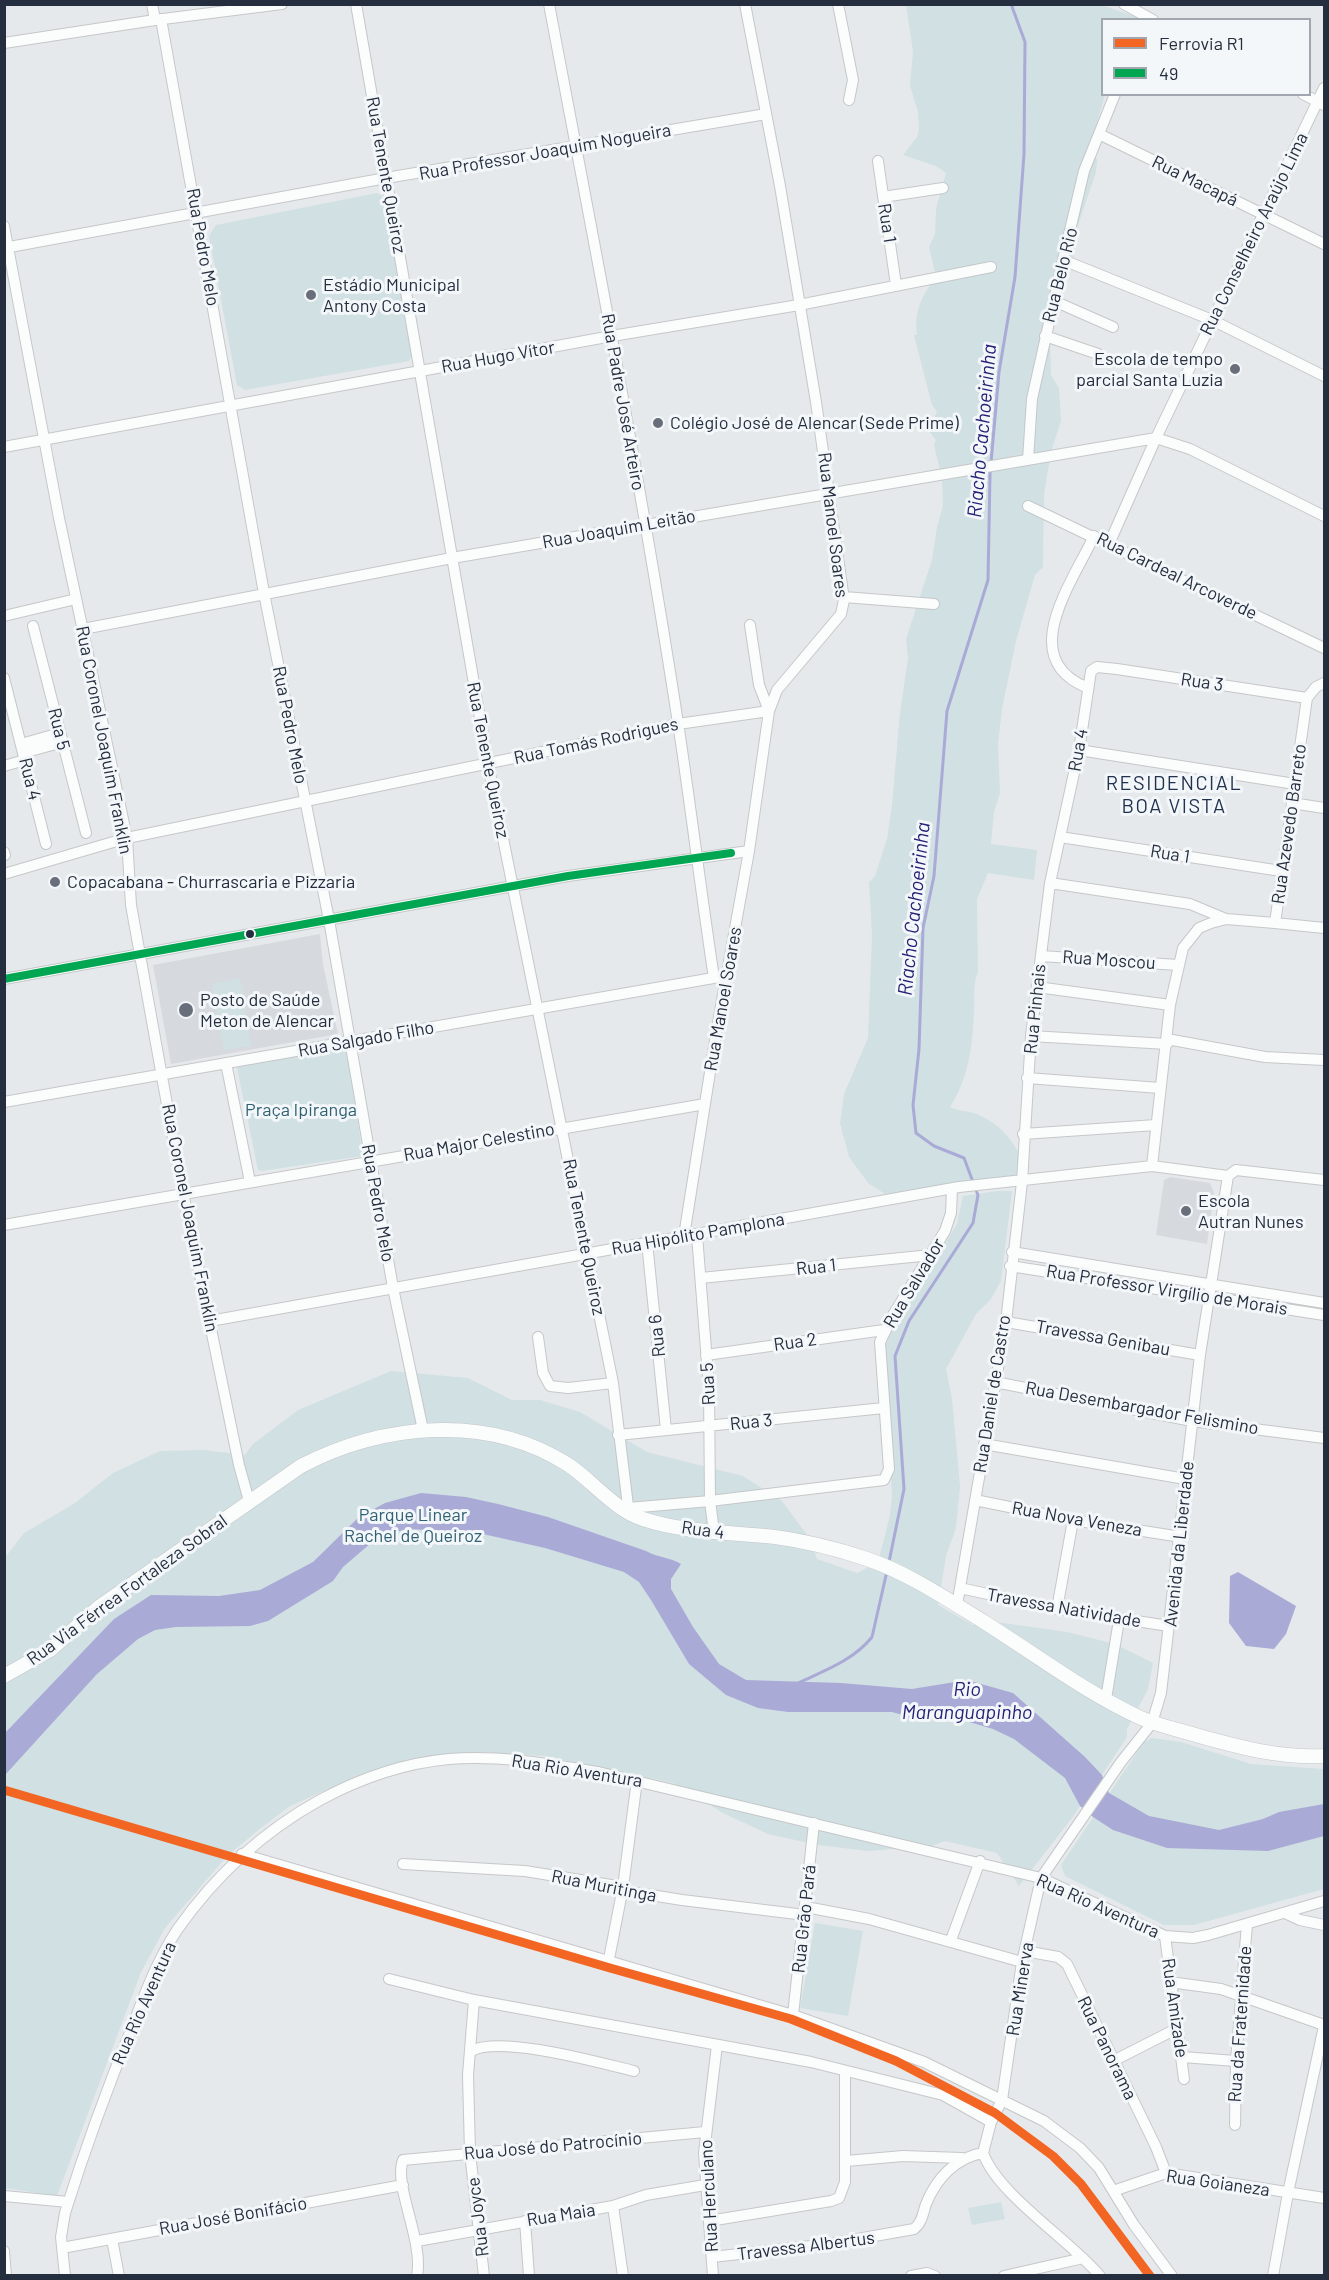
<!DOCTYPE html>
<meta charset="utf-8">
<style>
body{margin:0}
#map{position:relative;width:1329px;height:2280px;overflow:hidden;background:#e6e9eb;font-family:Barlow,sans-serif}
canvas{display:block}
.frame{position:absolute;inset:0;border:6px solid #242e3e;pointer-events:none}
.legend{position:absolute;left:1101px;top:18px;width:210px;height:78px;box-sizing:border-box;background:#f4f7f9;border:2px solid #a1a7ae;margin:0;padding:8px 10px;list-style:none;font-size:18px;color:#242e3e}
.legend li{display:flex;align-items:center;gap:12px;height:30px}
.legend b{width:30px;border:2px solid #a1a7ae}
</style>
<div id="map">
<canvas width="1329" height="2280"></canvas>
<div class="frame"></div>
<ul class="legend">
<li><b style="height:8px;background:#f26522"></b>Ferrovia R1</li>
<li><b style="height:8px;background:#00a651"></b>49</li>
</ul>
</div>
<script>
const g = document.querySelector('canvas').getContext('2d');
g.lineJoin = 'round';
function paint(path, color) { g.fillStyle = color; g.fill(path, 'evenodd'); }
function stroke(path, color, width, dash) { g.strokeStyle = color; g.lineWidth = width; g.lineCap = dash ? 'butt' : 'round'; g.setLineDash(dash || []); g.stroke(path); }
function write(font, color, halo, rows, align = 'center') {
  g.font = font + ' Barlow,sans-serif'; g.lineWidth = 6; g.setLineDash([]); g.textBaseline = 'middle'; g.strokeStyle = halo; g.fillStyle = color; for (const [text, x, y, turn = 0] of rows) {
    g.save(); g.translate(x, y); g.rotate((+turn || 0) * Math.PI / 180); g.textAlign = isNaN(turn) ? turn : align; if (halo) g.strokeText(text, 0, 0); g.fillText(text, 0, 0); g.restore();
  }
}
paint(new Path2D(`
 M320,934L323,964L338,1034L171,1064L153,965Z
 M1170,1177L1210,1183L1214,1193L1207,1244L1156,1235L1164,1180Z`), '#d6dadf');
paint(new Path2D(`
 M906,5H1101L1143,19L1102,20V94L1105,95L1092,140L1097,161L1096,172L1075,234V253L1056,294L1050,339L1051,375L1059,388L1061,421L1051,452L1044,494L1043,567L1035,575L1016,641L1002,709L998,744L1000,793L994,812L991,844L1037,850L1034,880L988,873L977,899L978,972C972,986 975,998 974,1013C972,1048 969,1077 950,1107C958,1111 968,1111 977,1114C1003,1125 1022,1148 1024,1175L888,1196L868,1183L849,1157L840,1123L844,1094L868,1038L872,935L869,882L875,876L887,839L892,805L900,713L908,658L906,639L932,560L937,527L943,506L942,478L934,445L936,440L928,430L937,412L932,405L914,335H917C914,310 922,295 936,277L929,247L935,234L936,209L946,173L936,166L903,155L917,137L919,130L918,112L910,86L913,51Z
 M377,193L384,197L413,354L409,361L245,390L237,385L209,236L216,225Z
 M240,978L251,1046L224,1050L212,984Z
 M343,1049L347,1050L363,1156L262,1171L258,1170L237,1068L241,1065Z
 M997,1191H1012L1001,1281L991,1299L976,1314L946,1369L952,1398L960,1486L956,1528L946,1556L938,1605L973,1625L1003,1623L1067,1632L1115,1644L1153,1663L1148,1689L1127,1729V1737L1102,1775L1098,1771L1077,1800L1080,1806L1072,1818L1019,1886L997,1853L945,1841L932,1846L868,1851L818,1845L768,1834L723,1813L673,1783L545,1756L479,1752L431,1756L364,1773L290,1806L261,1828L228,1855L165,1928L141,1972L57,2196L5,2188L4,1559L24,1533L75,1503L113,1473L160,1451L204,1450L245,1455L253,1444L298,1410L391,1371L468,1378L512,1400H540L580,1412L647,1452L743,1476L782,1501L810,1539L817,1559L857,1573L878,1562L890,1515L892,1496L884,1350L889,1335L957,1224L963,1196Z
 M1152,1738L1181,1742L1251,1764L1324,1769V1889L1194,1925H1164L1065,1876L1061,1865L1144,1742Z
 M815,1923L863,1931L848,2016L800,2008Z
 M1001,2202L1005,2219L972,2225L968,2208Z`), '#d0e0e3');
paint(new Path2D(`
 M421,1493L466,1497L498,1504L548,1517L646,1551C658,1558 670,1557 681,1564L671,1579V1589L693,1627L719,1664L746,1680L841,1683L912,1689L967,1680L1013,1693L1085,1757L1102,1775L1109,1793L1149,1816L1219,1830L1263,1819L1279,1812L1324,1804V1836L1268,1851L1167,1848L1113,1830L1093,1817L1080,1806L1065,1778L1014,1739L993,1729L949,1716L917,1719L892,1712H788L758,1708L726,1695L689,1664L651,1600L639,1582L624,1572L545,1548L474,1532L407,1529L378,1537L343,1567L333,1581L268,1621L250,1626L176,1627L155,1630L138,1639L97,1674L5,1775V1733L114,1619L151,1595L219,1596L260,1590L313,1562L359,1517L385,1503Z
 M1238,1572L1296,1606L1286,1634L1274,1649L1246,1646L1229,1623L1230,1576Z`), '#aaaad7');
stroke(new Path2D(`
 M973,1182L964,1158L934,1146L916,1133L913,1105L919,1049L923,928L934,876L947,711L988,580L990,474L999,372L1015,277L1024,154L1025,42L1011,4
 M889,1562L904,1489L895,1356L909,1321L973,1223L978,1195L975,1188
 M798,1683C824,1671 854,1660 872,1637L887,1571`), '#aaaad7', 3);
const street = new Path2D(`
 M152,4L155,20
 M356,4L488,764L613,1383L629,1514
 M549,4C594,243 641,482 678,723C691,808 701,893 714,978
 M838,4L853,80L849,100
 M1124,4L1153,20
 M161,19L264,593L329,920L393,1288L423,1430
 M4,43L155,20L282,4
 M1303,94L1324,105
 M1099,134L1324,244
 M878,161L896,285
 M883,197L943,188
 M4,226L59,518L127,838L131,905L183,1193L239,1465L249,1501
 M4,248L386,178L766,114
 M1063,260L1212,320L1324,376
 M1054,301L1113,327
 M1045,336L1098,354
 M4,447L612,336L799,305L991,267
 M1028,460L1032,399L1063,260L1084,171L1115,94
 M1028,506L1324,648
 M1109,544L1156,438L1324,88
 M844,597L934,604
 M4,616L76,599
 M33,626L86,833
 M83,629L452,558L1156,438L1190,449L1324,516
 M4,678L46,844
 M1088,688C1015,659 1072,583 1094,536
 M21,744L60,733
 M1079,750L1295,784
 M23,753L63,742
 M4,766L25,760
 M1292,803L1324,808
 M1060,837L1281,871
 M4,852L5,855
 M4,874L127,838L678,724L769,711L759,685L750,625
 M1050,883L1190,904L1226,919
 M1275,923L1324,928
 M1041,956L1178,965
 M4,979L568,876L749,851
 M1037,987L1170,1005
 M1031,1036L1167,1044
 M1167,1039L1265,1057L1324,1060
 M226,1063L250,1182
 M1027,1078L1160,1088
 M4,1102L719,977
 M1023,1134L1156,1125
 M1152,1166L1170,1005L1183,948L1199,928L1211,923L1226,919L1275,923L1307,698L1316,687L1324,683
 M4,1225L705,1104
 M697,1235L709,1388L710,1501L714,1532
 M684,1236L717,1028L749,851L769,711L777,690L841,614L844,600L816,402L780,186L745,4
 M647,1242L666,1430
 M1012,1252L1324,1303
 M1010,1266L1324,1315
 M701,1278L931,1255
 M210,1321L959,1187L1152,1166L1228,1176L1236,1170L1324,1180
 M1006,1322L1200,1355
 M538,1337L543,1373L550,1386L568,1388L613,1383
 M706,1355L884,1330
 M995,1382L1192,1421L1324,1438
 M618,1435L884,1408
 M984,1444L1185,1479
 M975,1500L1073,1520L1181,1537
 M628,1508L710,1501L884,1480L889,1469L880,1342L893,1315L945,1231L951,1213L952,1189
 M960,1588L1057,1609L1169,1626
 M957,1605L1006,1322L1022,1182L1031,1036L1050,883L1079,750L1091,671L1097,667L1117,669L1307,698
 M1057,1609L1073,1520
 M1106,1699L1119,1620
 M242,1854L793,2015L924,2062L1044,2121L1080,2148L1099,2168L1134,2225L1172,2276
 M403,1864L525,1871L623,1887L632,1892L682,1900L805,1915
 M806,1907L869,1919L1022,1962
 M1285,1913L1300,1920L1324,1925
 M1165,1936L1184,2079
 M951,1940L980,1861
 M1025,1951L1058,1957L1067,1964L1156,2147L1166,2173
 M609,1959L623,1887L637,1780
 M389,1979L474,2000L811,2062L943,2095L991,2122
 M1170,1982L1221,1989L1324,2025
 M474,2000L468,2075L470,2153L484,2276
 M793,2015L814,1823
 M471,2051C501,2035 600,2063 634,2071
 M1182,2057L1236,2061
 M1113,2061L1178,2028
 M1235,2125L1236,2061L1247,1924
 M846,2161L903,2156L962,2158
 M1113,2191L1166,2173L1324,2198
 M4,2196L68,2202
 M613,2206L623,2276
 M525,2221L529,2276
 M709,2221L831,2201L839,2198L845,2182V2072
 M112,2239L119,2276
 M417,2241L613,2206L646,2195L705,2185
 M62,2248L403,2185
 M4,2251L6,2276
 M712,2257L829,2244L914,2229C922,2223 923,2213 926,2204C936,2179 956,2157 983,2153
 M65,2276L61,2237L65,2213C85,2149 108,2086 133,2025C145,1993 158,1959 177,1930C215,1876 262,1832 320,1800C359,1779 405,1763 449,1759C500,1755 549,1764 598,1772L1041,1878L1165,1936L1193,1938L1208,1935L1324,1901
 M417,2276C424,2241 393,2185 403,2160L705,2132
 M713,2276L704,2153L717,2045
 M911,2276L927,2273L935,2276
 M1004,2276L1083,2258
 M1100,2276C1070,2240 998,2195 983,2153L991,2122L1002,2100L1022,1962L1041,1878L1121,1762L1152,1723L1161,1693L1200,1355L1228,1176
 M1273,2276L1288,2193L1324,2026`);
const secondary = new Path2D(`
 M4,1676L50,1650L99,1607L301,1466C382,1424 486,1413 567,1464C592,1480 614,1510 643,1519C685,1533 731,1532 775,1537C806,1541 837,1549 867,1559C908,1573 947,1599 984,1622C1035,1654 1086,1693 1141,1718C1159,1726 1180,1730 1199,1736C1243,1748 1279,1758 1324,1756`);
stroke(street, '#c5c7c9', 12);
stroke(secondary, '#c4c7ca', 15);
stroke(street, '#fbfcfc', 10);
stroke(secondary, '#fbfcfc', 14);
stroke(new Path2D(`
 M4,979L568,876L731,853`), '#00a651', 8);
stroke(new Path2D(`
 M4,1790L610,1968L791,2019L896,2061L995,2113L1053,2156L1081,2184L1150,2276`), '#f26522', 9);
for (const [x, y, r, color] of [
 [311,295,6,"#686f7b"],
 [1235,369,6,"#686f7b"],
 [658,423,6,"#686f7b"],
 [55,882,6,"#686f7b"],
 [250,934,5,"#242e3e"],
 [186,1010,8,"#686f7b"],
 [1186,1211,6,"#686f7b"]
]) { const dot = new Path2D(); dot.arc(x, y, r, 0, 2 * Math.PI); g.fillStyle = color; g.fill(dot); stroke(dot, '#f4f7f9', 2); }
write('18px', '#242e3e', '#f4f7f9', [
 ["Rua Professor Joaquim Nogueira",545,152,-10],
 ["Rua Tenente Queiroz",386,175,80],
 ["Rua Macapá",1195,181,26],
 ["Rua 1",887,223,81],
 ["Rua Conselheiro Araújo Lima",1254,234,-64],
 ["Rua Pedro Melo",203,247,80],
 ["Rua Belo Rio",1060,275,-76],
 ["Rua Hugo Vítor",498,357,-10],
 ["Rua Padre José Arteiro",623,402,80],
 ["Rua Manoel Soares",833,525,83],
 ["Rua Joaquim Leitão",619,529,-10],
 ["Rua Cardeal Arcoverde",1177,576,26],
 ["Rua 3",1202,682,8],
 ["Rua Pedro Melo",290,725,79],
 ["Rua 5",59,729,76],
 ["Rua Coronel Joaquim Franklin",104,740,79],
 ["Rua Tomás Rodrigues",596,741,-12],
 ["Rua 4",1078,750,-80],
 ["Rua Tenente Queiroz",488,760,79],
 ["Rua 4",30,779,76],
 ["Rua Azevedo Barreto",1289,824,-82],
 ["Rua 1",1170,854,9],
 ["Rua Moscou",1109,960,4],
 ["Rua Manoel Soares",723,999,-80],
 ["Rua Pinhais",1035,1009,-84],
 ["Rua Salgado Filho",366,1039,-10],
 ["Rua Major Celestino",479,1142,-10],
 ["Rua Pedro Melo",378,1203,80],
 ["Rua Coronel Joaquim Franklin",190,1218,79],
 ["Rua Hipólito Pamplona",698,1234,-10],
 ["Rua Tenente Queiroz",584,1237,79],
 ["Rua 1",816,1267,-6],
 ["Rua Salvador",914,1283,-59],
 ["Rua Professor Virgílio de Morais",1167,1290,9],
 ["Rua 6",657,1336,-96],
 ["Travessa Genibau",1103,1338,10],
 ["Rua 2",795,1342,-8],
 ["Rua 5",708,1384,-93],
 ["Rua Daniel de Castro",992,1394,-81],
 ["Rua Desembargador Felismino",1142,1408,10],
 ["Rua 3",751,1422,-6],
 ["Rua Nova Veneza",1077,1519,10],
 ["Rua 4",703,1530,8],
 ["Avenida da Liberdade",1179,1544,-84],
 ["Rua Via Férrea Fortaleza Sobral",127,1590,-36],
 ["Travessa Natividade",1064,1608,10],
 ["Rua Rio Aventura",577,1771,9],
 ["Rua Muritinga",604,1886,11],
 ["Rua Rio Aventura",1098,1906,24],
 ["Rua Grão Pará",804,1919,-84],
 ["Rua Minerva",1020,1989,-81],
 ["Rua Rio Aventura",144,2003,-66],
 ["Rua Amizade",1175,2008,82],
 ["Rua da Fraternidade",1240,2024,-86],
 ["Rua Panorama",1107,2048,64],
 ["Rua José do Patrocínio",553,2146,-5],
 ["Rua Goianeza",1218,2183,8],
 ["Rua Herculano",709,2196,-93],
 ["Rua Maia",561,2215,-9],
 ["Rua José Bonifácio",233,2216,-10],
 ["Rua Joyce",478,2217,-97],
 ["Travessa Albertus",806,2246,-7]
]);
write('18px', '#242e3e', '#f4f7f9', [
 ["Estádio Municipal",323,285],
 ["Antony Costa",323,306],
 ["Escola de tempo",1223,359,"right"],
 ["parcial Santa Luzia",1223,380,"right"],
 ["Colégio José de Alencar (Sede Prime)",670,423],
 ["Copacabana - Churrascaria e Pizzaria",67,882],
 ["Posto de Saúde",200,1000],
 ["Meton de Alencar",200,1021],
 ["Escola",1198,1201],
 ["Autran Nunes",1198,1222]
], 'left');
write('18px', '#306173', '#f4f7f9', [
 ["Praça Ipiranga",301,1110],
 ["Parque Linear",413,1515],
 ["Rachel de Queiroz",413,1536]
]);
write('italic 20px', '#252177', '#f4f7f9', [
 ["Riacho Cachoeirinha",982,431,-85],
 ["Riacho Cachoeirinha",914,909,-84],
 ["Rio",967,1689],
 ["Maranguapinho",967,1712]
]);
g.letterSpacing = '1.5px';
write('20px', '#21324f', '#f4f7f9', [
 ["RESIDENCIAL",1174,783],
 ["BOA VISTA",1174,806]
]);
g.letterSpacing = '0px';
</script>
